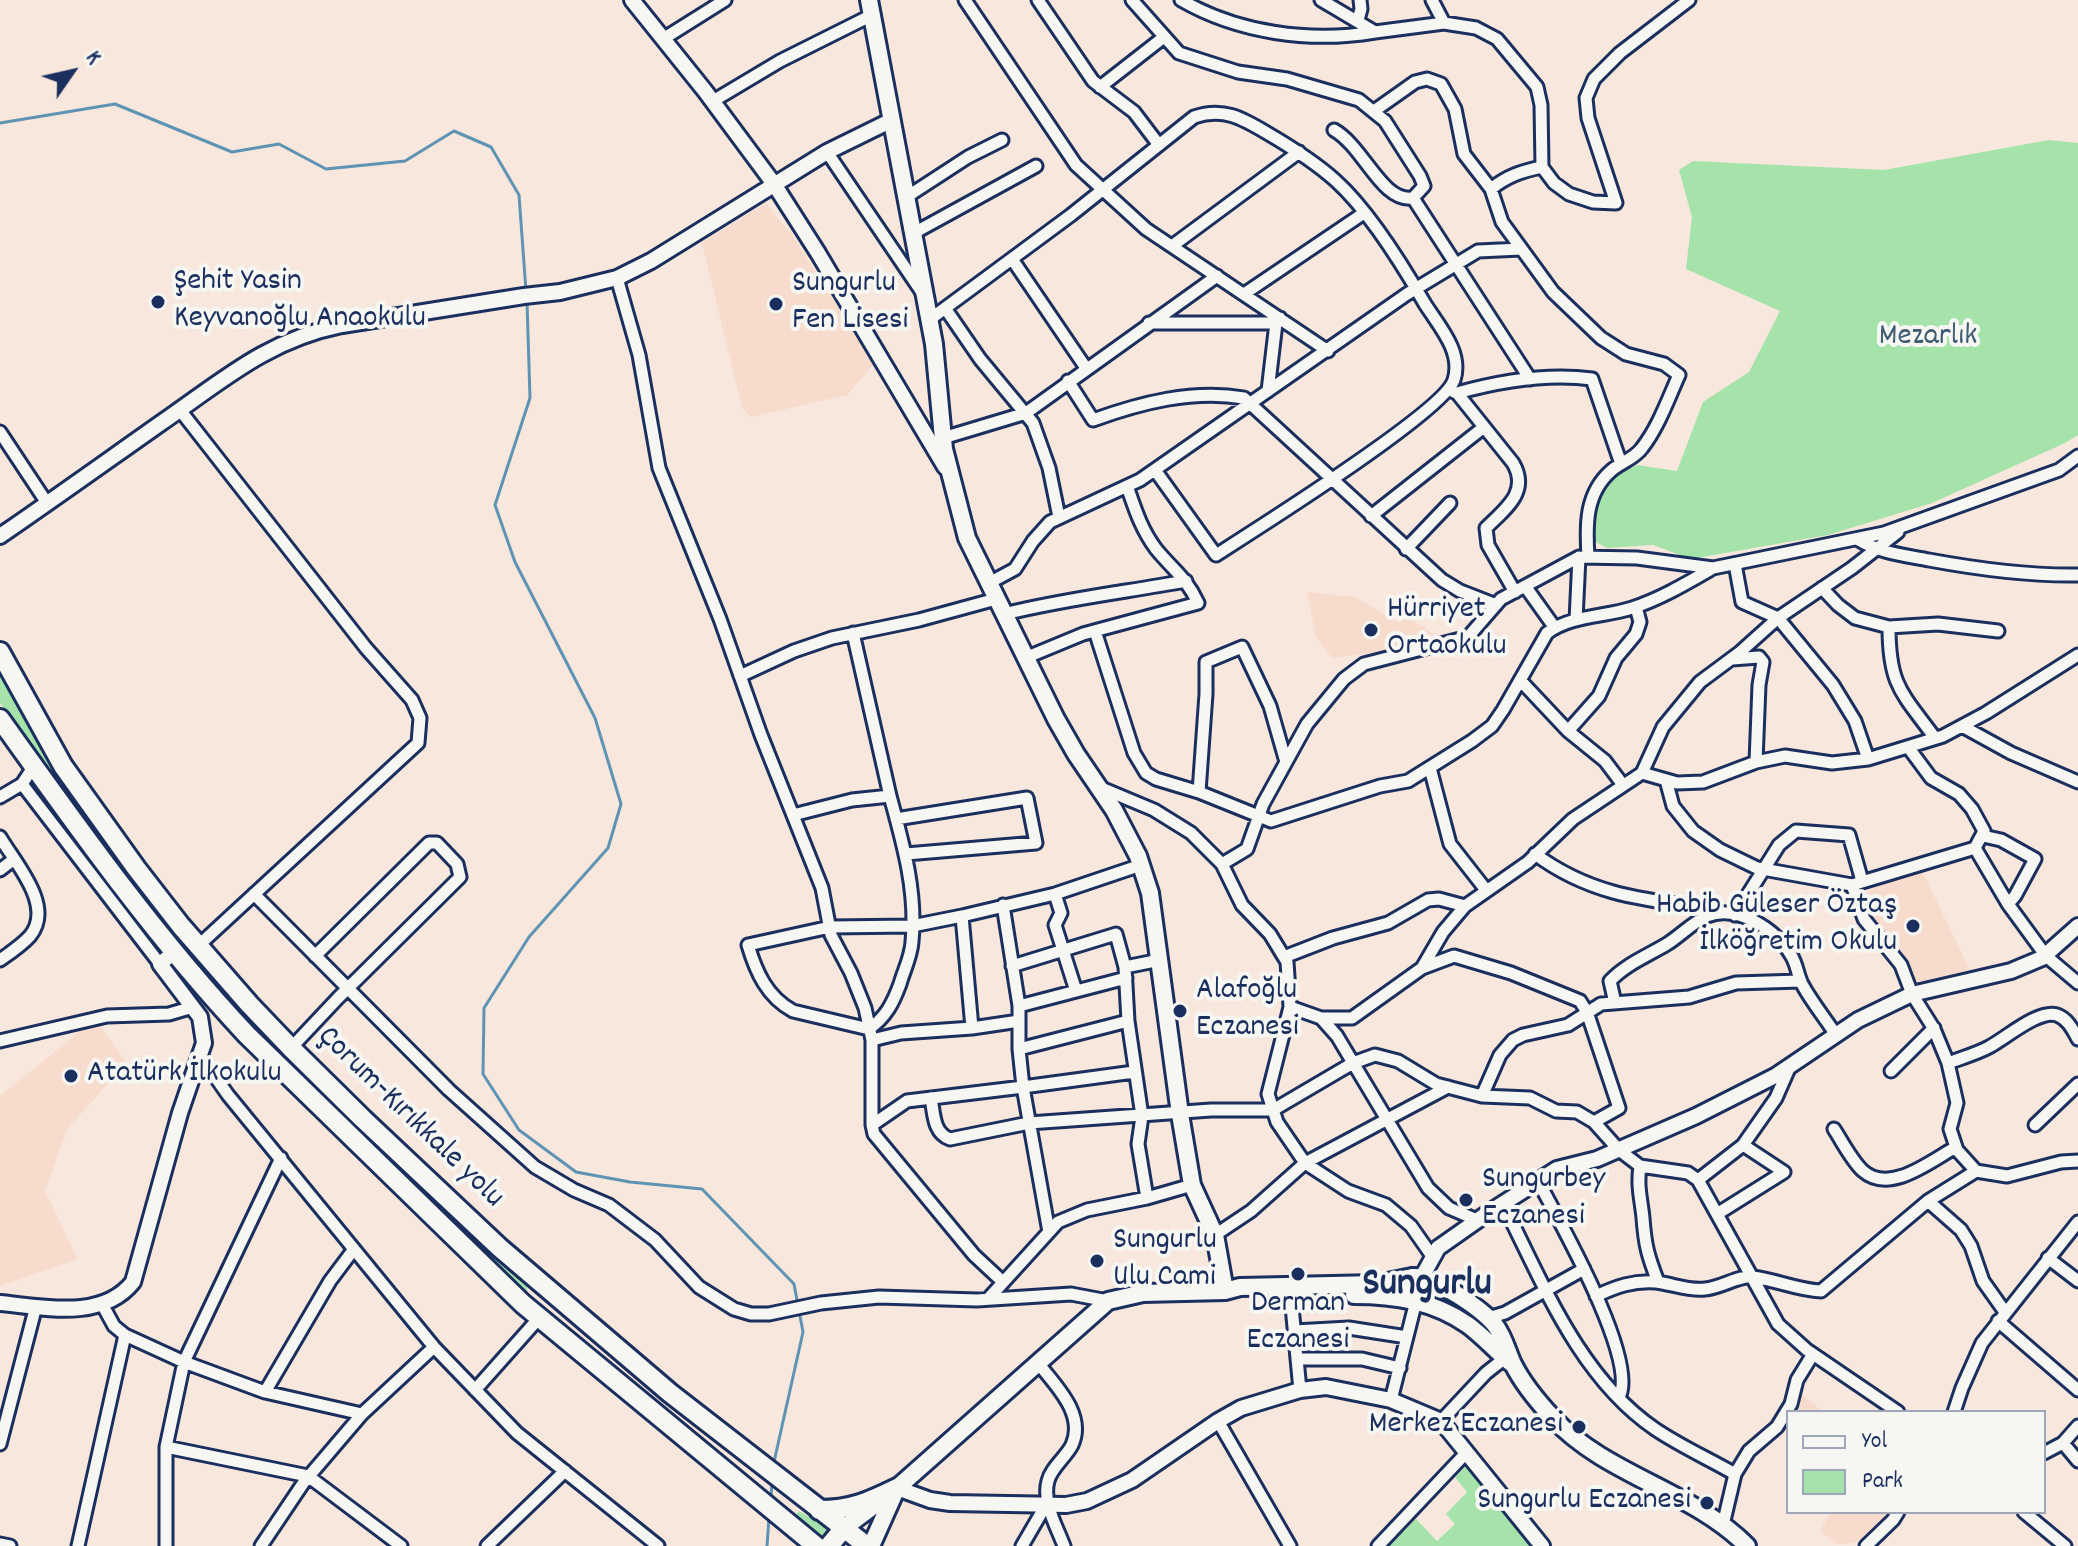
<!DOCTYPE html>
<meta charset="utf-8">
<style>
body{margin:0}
#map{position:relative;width:2078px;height:1546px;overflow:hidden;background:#f7e7dc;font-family:Dekko,sans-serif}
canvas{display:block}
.legend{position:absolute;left:1786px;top:1410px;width:260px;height:104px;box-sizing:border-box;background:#f6f6f2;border:2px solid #9ea6b7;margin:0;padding:10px 14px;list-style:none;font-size:24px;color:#1b2f5e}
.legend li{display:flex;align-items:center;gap:16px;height:40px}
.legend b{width:40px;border:2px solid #9ea6b7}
.north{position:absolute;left:32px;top:32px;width:80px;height:80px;-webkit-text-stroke:6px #f6f6f2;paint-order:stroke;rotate:56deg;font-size:22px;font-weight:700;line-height:32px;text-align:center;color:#1b2f5e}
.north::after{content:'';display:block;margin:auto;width:28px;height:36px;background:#1b2f5e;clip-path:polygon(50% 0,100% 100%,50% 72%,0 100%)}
</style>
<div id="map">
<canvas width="2078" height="1546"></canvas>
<ul class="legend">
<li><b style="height:10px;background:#f6f6f2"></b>Yol</li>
<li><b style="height:22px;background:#a5e3ab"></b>Park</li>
</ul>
<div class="north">K</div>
</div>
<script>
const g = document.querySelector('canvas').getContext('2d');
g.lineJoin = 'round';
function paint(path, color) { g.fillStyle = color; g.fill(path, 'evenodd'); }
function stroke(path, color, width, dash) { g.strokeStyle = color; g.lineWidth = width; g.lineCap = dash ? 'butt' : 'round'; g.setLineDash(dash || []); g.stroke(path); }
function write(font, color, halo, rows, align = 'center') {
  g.font = font + ' Dekko,sans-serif'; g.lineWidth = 8; g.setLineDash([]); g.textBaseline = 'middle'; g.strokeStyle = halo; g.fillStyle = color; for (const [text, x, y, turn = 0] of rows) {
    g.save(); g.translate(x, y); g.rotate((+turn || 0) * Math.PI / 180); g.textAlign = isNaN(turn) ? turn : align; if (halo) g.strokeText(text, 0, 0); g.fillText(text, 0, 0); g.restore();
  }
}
paint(new Path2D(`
 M766,203L793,236L874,364L847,395L751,417L742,408L702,243Z
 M1307,592L1355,597L1399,623L1408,617L1442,640L1431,645L1332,658L1316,637Z
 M1921,869L1970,970L1915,983L1899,955L1854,897Z
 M98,1023L127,1063L67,1129L45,1191L78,1259L0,1286V1096L88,1025Z
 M1802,1395L1824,1412H1793Z
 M1831,1512H1890L1883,1525L1868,1536L1852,1543L1836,1544L1820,1531Z`), '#f7dccd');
paint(new Path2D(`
 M2049,140L2078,143V435L2065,443L1932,503L1828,535L1691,559L1653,545L1607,548L1594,541L1598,495L1610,477L1637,465L1677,471L1703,402L1749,372L1780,311L1686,269L1692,217L1679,170L1693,161L1884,170Z
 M0,672L61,775L403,1168L527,1284V1291L523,1293L272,1050L173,940L0,703Z
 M1469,1463L1536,1546H1388L1416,1519L1437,1541L1455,1524L1446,1514L1467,1492L1455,1477Z
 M799,1511L834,1531L824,1542L796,1514Z`), '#a5e3ab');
stroke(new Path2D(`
 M0,123L115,104L232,152L279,144L326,169L405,161L454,131L491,147L519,195L526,291
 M527,302L530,398L495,505L515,562L595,718L621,804L608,848L529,937L484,1008L483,1074L519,1130L576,1172L630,1182L702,1189L794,1284L803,1332L774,1462
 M771,1498L772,1482
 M767,1546L769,1518`), '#5f93b4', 3);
const minor = new Path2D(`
 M965,0L1076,165L1146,229L1328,351
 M1038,0L1093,81L1134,112L1159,145
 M1132,0L1179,53L1238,72L1287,79L1359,100L1385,121L1420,176L1424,186L1413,198C1382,203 1364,147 1334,130
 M1181,0C1238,33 1310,43 1375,32
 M1321,0L1375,32L1444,23L1476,28L1497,39L1537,87L1541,105L1542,167L1554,183L1569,194L1593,202L1616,203L1588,118L1586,98L1594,79L1620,53L1689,0
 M1432,0L1444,23
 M1358,20L1361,9L1360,0
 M663,39L725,0
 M1100,87L1164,37
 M713,101L780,61L872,15
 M1374,111L1415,82L1427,79L1441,84L1455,109L1464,154L1491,189L1502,222L1553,292L1601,338L1626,354L1664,364L1679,375C1668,399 1659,426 1642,448C1635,458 1622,462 1612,470C1585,493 1586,525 1588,557
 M827,152L921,291
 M1491,189C1507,176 1522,171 1542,167
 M905,198L968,157L1002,140
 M1413,198L1530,379
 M912,234L1036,166
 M1172,246L1299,152
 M1012,259L1086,368
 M617,278L639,355L659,468L720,619L761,735L822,888L831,935L851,973L865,1008L872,1040V1125L874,1134L974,1255L1003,1282
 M1244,294L1364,213
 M945,308L980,359L1033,423L1049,468L1059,517
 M929,320L1071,215L1194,117C1223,107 1242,118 1267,133C1291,147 1315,162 1336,181C1370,212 1402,264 1425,304C1439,326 1463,352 1454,380C1444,411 1255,530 1216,555L1155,470
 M1149,323H1276L1280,318
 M1068,381L1093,420C1140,403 1193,389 1244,398L1442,580L1460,591L1496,605
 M1268,391L1276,323
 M1454,392L1457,393C1500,381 1547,373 1592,379L1621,464
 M1457,393L1513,463C1530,492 1505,509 1486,528L1488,545L1515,592
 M180,410L366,648L412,700L420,718L418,743L198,946
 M0,432L47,503
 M943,438L1026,413L1217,276
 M1371,516L1484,427
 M1857,539C1880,553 1903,555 1929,560C1978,569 2027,576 2078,575
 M1406,549L1450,503
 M1735,564L1742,602L1778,618L1833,685L1855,721L1868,759
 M989,583L1015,569L1033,541L1050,522L1140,480L1407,294L1478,251L1521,249
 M1525,586L1555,628
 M1822,588L1838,605L1855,618L1889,627L1938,624L1998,631
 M1004,614C1064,599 1125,592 1186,581
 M1576,620L1579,557
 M1889,627C1889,686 1902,693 1935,738
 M1095,631L1134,753L1146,773L1156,779L1199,792L1271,821L1380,786L1408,781L1472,741L1492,726L1503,710L1547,633C1571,615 1604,617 1632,608C1660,599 1687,583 1713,568
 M853,633L890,796
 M1025,658L1083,634L1198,603C1186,577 1173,570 1156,549C1141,529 1135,509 1127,486
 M1732,659L1759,657L1763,662L1759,685L1756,762
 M740,676L794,651L832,638L919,620L996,599
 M1520,680L1568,731L1605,761L1623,785
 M1962,726L2011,753L2078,782
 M1568,731L1599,696L1616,658L1636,634L1640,622L1636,607
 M1908,747L1931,778L1959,794L1972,809L1984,831L1975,848L2008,904L2046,956L2078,983
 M1430,768L1450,844L1486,890
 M1642,773L1677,783L1703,782L1756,762L1785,756L1832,763L1868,759L1943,736L1986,713L2078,655
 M1666,780L1673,806L1693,831L1720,850L1757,868L1852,885L1975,848
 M22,784L160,964
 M1099,787L1154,810L1191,833L1222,864L1242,905L1270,934L1287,962L1290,1007L1268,1094L1277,1122L1305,1163L1348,1191L1386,1205L1411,1226L1432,1256
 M1199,792L1206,694V662L1242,647L1270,706L1286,762
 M0,797L22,784L34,766
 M793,815L852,800L890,796C903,843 917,892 912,942C911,957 904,970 900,984C893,1003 886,1017 869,1029L793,1011C767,997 756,972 748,945L830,927L912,926L962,916L1055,894L1141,865
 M896,819L1027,798L1036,843L906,854
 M1983,836L2001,840L2035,859L2015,896L2008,904
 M0,837C15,863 55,906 30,936C22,945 10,953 0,960
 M1535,854C1586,892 1636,899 1697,907L1706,916
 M1222,864L1247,849L1263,804L1307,724L1344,679L1364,664L1468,637L1501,599L1579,557L1637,558L1713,568L1884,533L2059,470L2078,456
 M0,870L13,860
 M1852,885L1864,919L1901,965L1912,994L1934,1029L1948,1063L1957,1103L1950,1129L1957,1150L1976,1171L2007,1176L2061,1162L2078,1161
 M254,894L449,1090L535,1167L574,1190L609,1205L655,1240L699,1287L734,1309L751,1314H769L821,1303L879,1297L977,1300L1071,1294L1108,1301
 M1055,894L1061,913L1055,925L1076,991
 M1003,905L1019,1006V1049
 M1735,915L1779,845L1796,831L1849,835L1862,881
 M962,916L972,1028L1019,1021
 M1284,957L1333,938L1388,923L1428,900L1439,899L1465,906
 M1012,966L1116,934L1125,967L1128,1021L1142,1116L1138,1144L1147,1198
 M1125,967L1160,960
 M1422,968L1443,932L1465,906L1528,862L1573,819L1642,773L1663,727L1700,682L1739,653L1778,618L1852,568L1898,532
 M1615,1003L1610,981C1626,964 1647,956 1667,944C1680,936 1693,922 1707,916C1737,904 1777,930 1791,955C1797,964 1797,974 1802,984C1811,1001 1825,1018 1836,1035
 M1019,1006L1126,978
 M1290,1007L1321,1018L1337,1036L1428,1188L1449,1208L1477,1220
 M1321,1018H1352L1422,968L1454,956L1511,973L1580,1001L1587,1012L1619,1108L1594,1122
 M872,1040L901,1033L972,1028
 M0,1041L107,1016L169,1014L193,1007
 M291,1048L338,998L460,877L457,864L437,843H429L315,956
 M200,1055L228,1095L434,1347L517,1433L658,1546
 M1948,1063C1961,1058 1976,1054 1989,1047C2006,1038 2039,1009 2057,1015C2068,1019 2073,1030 2078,1039
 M1891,1071L1934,1028
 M1482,1096L1500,1055L1513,1040L1523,1035L1568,1025L1601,1004L1689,997L1736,983L1800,981
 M931,1098C934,1113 933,1133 950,1139L1029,1123L1211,1110H1273L1353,1063L1375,1055L1398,1061L1436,1084L1482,1096L1530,1098L1556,1111L1577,1112L1594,1122L1619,1150L1640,1166L1688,1173L1698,1180L1778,1324L1807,1350L1898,1412
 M872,1125L907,1101L1023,1087L1019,1049L1128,1021
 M2035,1125L2078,1084
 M1834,1129C1843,1143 1852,1161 1863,1171C1890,1195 1932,1160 1956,1147
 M1640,1166C1637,1187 1641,1198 1643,1218C1645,1246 1648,1256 1658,1282
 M1698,1180L1743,1145L1776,1098L1790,1066
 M1538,1181C1558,1219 1639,1360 1619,1397
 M1928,1201L1961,1230L1971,1246L1983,1281L2005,1312
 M1503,1204C1543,1283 1579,1377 1655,1429C1680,1446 1709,1459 1735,1474
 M1717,1214L1784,1172L1743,1145
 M1049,1232L1023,1087L1134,1072
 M1215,1235L1251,1211L1305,1163L1448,1087
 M2048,1258L2078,1281
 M1291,1296L1300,1390
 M1596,1296C1615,1287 1634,1280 1656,1282C1673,1284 1688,1291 1705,1289C1721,1288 1739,1275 1753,1277C1777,1280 1797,1290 1821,1291L1928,1201L1976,1171
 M988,1299L1058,1222L1087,1210L1147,1198L1192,1185
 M102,1304L114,1326L125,1335L184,1362L265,1392L362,1414
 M1488,1318L1505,1313L1584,1269
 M1998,1321L2078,1390
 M1294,1331L1349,1328L1407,1337
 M1297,1359H1362L1400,1368
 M1038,1363C1055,1385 1086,1414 1072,1445C1066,1457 1051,1468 1048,1481C1042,1502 1057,1527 1064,1546
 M475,1390L539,1318
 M265,1392L330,1281L354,1249
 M1391,1400L1416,1301
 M1954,1412L1962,1388L1982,1343L2078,1222
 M1218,1421L1290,1546
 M1441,1421L1486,1373L1505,1358
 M2063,1443L2078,1461
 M0,1444L36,1306
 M166,1447L308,1476L401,1546
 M2044,1453L2063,1443L2078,1426
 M2024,1512L2065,1546
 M1723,1525L1735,1474L1749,1451L1777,1427L1791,1404L1797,1380L1813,1354
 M0,1544L10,1546
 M78,1546L125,1335
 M166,1546V1447L184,1362L281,1158
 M261,1546L304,1482L362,1414L434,1347
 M487,1546L565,1471
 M1022,1546L1047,1503
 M1378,1546L1467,1452
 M1866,1546L1893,1520L1898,1512`);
const tertiary = new Path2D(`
 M632,0L705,91L774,184L818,253L945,467
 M0,536C54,499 107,461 161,423C222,381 267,340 342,325L524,296L560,292L617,278L651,261L827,152L890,121
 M1422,1277L1438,1248L1485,1215L1557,1169L1597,1159L1696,1116L1775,1076L1858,1020L1912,994L2011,971L2042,958L2078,926
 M0,1303C43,1307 102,1321 133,1282L180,1113L204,1043L200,1017L160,964L173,953
 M897,1488L930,1500L950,1503L1066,1505L1087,1501L1132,1480L1218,1421L1241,1408L1300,1390L1326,1387L1391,1400L1441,1421L1542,1546`);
const secondary = new Path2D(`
 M869,0L934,344L944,449L967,538L1056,719L1076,754L1114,810L1138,856L1150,893L1180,1114L1192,1185L1215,1235L1225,1291
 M1354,1295C1395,1295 1434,1301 1468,1325C1483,1336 1496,1351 1511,1363
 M1409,1299L1408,1286L1412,1277C1433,1275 1482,1309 1495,1325C1504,1337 1507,1351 1513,1364C1523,1384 1538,1402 1553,1418C1605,1475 1693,1491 1747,1546
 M844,1528L897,1488L1108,1301L1143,1293L1225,1291L1240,1287L1378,1284L1412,1277
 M871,1546L896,1490`);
const trunk = new Path2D(`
 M0,652L63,766L136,868L181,926L249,1004L291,1048L363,1119L500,1248L670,1393L867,1546
 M0,719C78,828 155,937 247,1035L523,1304L816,1546
 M819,1510C851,1510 868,1502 897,1488
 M829,1546L844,1528`);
stroke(minor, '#1b2f5e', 17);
stroke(tertiary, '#1b2f5e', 20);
stroke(secondary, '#1b2f5e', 22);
stroke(trunk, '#1b2f5e', 24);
stroke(minor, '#f6f6f2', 11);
stroke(tertiary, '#f6f6f2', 14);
stroke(secondary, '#f6f6f2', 16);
stroke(trunk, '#f6f6f2', 18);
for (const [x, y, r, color] of [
 [158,302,8,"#1b2f5e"],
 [776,304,8,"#1b2f5e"],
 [1371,630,8,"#1b2f5e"],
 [1913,926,8,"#1b2f5e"],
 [1180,1011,8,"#1b2f5e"],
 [71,1076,8,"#1b2f5e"],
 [1466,1200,8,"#1b2f5e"],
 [1097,1261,8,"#1b2f5e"],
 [1298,1274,8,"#1b2f5e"],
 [1579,1427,8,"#1b2f5e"],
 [1707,1503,8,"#1b2f5e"]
]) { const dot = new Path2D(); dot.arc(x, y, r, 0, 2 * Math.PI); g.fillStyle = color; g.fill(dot); stroke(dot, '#f6f6f2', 3); }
write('32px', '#1b2f5e', '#f6f6f2', [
 ["Şehit Yasin",174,284],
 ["Keyvanoğlu Anaokulu",174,321],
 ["Sungurlu",792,286],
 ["Fen Lisesi",792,323],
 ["Hürriyet",1387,612],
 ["Ortaokulu",1387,649],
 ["Habib Güleser Öztaş",1897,908,"right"],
 ["İlköğretim Okulu",1897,945,"right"],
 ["Alafoğlu",1196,993],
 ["Eczanesi",1196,1030],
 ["Atatürk İlkokulu",87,1076],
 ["Sungurbey",1482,1182],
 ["Eczanesi",1482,1219],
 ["Sungurlu",1113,1243],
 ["Ulu Cami",1113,1280],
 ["Derman",1298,1306,"center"],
 ["Eczanesi",1298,1343,"center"],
 ["Merkez Eczanesi",1563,1427,"right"],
 ["Sungurlu Eczanesi",1691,1503,"right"]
], 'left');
write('32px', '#3e5c71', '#f6f6f2', [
 ["Mezarlık",1928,339]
]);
write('32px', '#1b2f5e', '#f6f6f2', [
 ["Çorum-Kırıkkale yolu",409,1119,44]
]);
write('bold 40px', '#1b2f5e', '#f6f6f2', [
 ["Sungurlu",1427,1288]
]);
</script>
